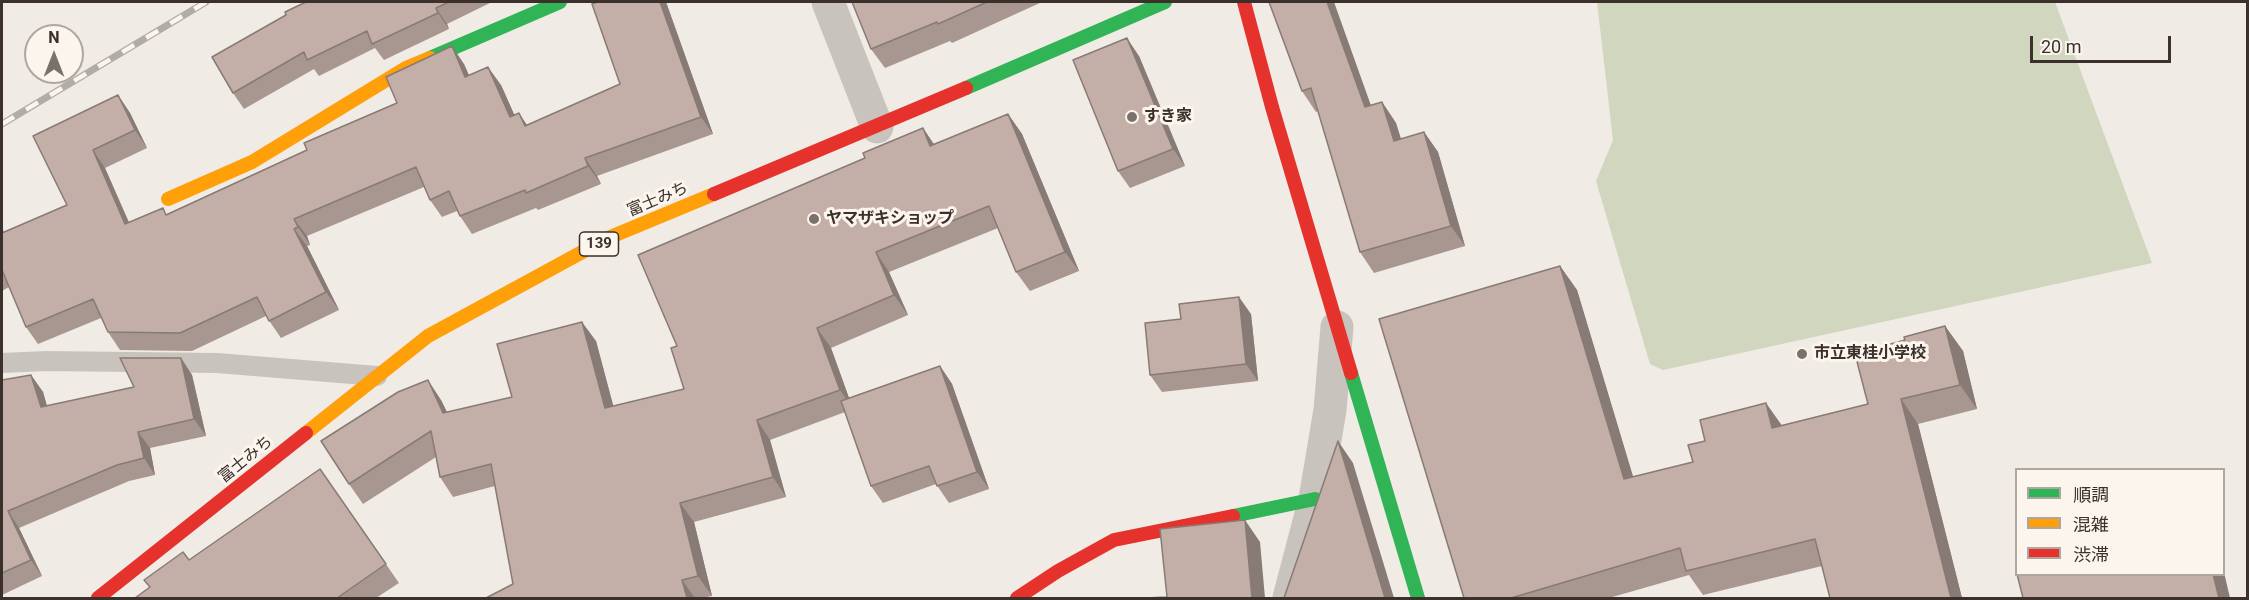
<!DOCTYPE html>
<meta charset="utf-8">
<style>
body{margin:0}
#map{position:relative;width:2249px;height:600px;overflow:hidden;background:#f0ebe5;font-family:Roboto,"Noto Sans JP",sans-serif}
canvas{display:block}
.frame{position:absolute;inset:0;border:3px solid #3b302b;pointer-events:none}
.legend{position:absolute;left:2015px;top:468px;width:210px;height:108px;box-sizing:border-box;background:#fbf5ee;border:2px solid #aea6a0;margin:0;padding:8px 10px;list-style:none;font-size:18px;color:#3b302b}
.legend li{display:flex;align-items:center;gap:12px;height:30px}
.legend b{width:30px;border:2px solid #aea6a0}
.north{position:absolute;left:24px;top:24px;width:60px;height:60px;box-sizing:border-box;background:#fbf5ee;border:2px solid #aea6a0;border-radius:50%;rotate:0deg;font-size:16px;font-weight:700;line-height:24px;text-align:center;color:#3b302b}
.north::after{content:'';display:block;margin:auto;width:21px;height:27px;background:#7a716c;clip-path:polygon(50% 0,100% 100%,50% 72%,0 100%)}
.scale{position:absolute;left:2030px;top:36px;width:141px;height:27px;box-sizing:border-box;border:3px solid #3b302b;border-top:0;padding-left:8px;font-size:18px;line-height:21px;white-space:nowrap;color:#3b302b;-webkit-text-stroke:4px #fbf5ee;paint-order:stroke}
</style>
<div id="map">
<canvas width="2249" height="600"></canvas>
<div class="frame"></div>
<ul class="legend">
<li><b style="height:8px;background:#30b455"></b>順調</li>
<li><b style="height:8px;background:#ff9f0a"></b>混雑</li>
<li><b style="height:8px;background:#e5322d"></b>渋滞</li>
</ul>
<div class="north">N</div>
<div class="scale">20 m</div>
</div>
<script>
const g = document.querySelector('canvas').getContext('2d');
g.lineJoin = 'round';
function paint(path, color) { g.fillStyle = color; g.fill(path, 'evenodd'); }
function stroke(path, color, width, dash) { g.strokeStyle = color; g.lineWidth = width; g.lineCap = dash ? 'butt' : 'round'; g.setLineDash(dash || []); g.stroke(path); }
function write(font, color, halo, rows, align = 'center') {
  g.font = font + ' Roboto,"Noto Sans JP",sans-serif'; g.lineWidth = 6; g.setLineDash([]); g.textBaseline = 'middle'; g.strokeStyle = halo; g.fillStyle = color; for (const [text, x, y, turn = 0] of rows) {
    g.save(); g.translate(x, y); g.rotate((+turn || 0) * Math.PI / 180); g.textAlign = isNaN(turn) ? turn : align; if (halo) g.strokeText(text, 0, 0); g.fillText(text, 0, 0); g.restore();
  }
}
paint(new Path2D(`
 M1597,2H2055L2152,263L1663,370L1650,364L1596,181L1613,140Z`), '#d1d6bf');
stroke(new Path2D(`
 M2,363L46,361L217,363L377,376`), '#c9c3be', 20);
stroke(new Path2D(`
 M828,2L877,127
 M1289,598L1315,499L1330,410L1337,327`), '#c9c3be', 33);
stroke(new Path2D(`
 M430,58L560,2
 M966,88L1165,2
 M1351,373L1418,598
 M1233,516L1315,499`), '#30b455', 14);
stroke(new Path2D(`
 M168,199L252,162L406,68L430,58
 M306,433L428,336L608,238L714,194`), '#ff9f0a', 14);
stroke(new Path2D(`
 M1244,2L1272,107L1351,373
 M714,194L966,88
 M98,598L306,433
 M1017,598L1058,571L1114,540L1233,516`), '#e5322d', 14);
const rail = new Path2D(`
 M2,124L206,2`);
stroke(rail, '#b1aca8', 7);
stroke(rail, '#fbf5ee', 4.5, [14]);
paint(new Path2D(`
 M306,2H490V3L447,24L449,29L384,60L375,48L319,76L314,69L244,109L233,93L286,15Z
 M666,2L713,134L597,176L601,184L538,210L536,208L472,234L460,216L457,211L442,217L430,200L424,187L307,236L310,245L307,246L339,310L281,338L266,316L192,351L120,350L108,332L101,318L38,344L26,327L9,287L2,291V227L4,232L67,205L118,95L130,113L147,148L105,168L129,222L167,214L307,150L397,103L464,64L469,75L501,85L514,115L527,125L620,84Z
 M852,2H1042L952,43L950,41L885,68L871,49Z
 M1269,2L1371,106L1382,102L1396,123L1401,139L1424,132L1438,152L1465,246L1374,273L1360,252L1318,111L1316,112L1302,91Z
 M1139,56L1185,166L1130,188L1118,171Z
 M1008,114L1022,134L1079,271L1030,291L1016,272L998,228L889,272L908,315L831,348L849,398L940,366L952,384L989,489L949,503L936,484L883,503L871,486L845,412L770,440L786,497L694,522L712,596L701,598H486L513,584L495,486L453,497L440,477L436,457L363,504L349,484L441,400L447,412L512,397L596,341L613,406L684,389L677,346L865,158L923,128L934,144Z
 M1560,266L1577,290L1633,477L1693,462L1782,425L1868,404L1905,340L1945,326L1963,351L1977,409L1918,424L1962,598H1830L1822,566L1703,595L1689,575L1609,598H1464Z
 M1251,314L1258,381L1162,392L1150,375Z
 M181,358L192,375L206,436L150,448L155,475L129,481L19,528L42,576L2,595V380L31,375L43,392L47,406L134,387Z
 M320,469L399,583L376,598H135L189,560Z`), '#a89690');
paint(new Path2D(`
 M660,2H666L713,134L701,117Z
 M1327,2H1334L1379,128L1365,107Z
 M436,8L447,24L449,29L438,13Z
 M1127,38L1139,56L1185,166L1173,149Z
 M452,46L464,64L477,95L465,77Z
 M488,67L501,85L523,134L510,117Z
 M118,95L130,113L147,148L135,130Z
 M1382,102L1396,123L1408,162L1394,141Z
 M519,113L531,131L525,126Z
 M1008,114L1022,134L1079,271L1065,252Z
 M923,128L936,148L930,146Z
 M1424,132L1438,152L1465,246L1451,226Z
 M93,150L105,168L137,242L125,224Z
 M585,158L597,176L601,184L588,166Z
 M294,219L307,236L310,245L298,227Z
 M294,229L307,246L339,310L326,292Z
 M876,252L889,272L908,315L894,295Z
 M1560,266L1577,290L1641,503L1624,479Z
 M1239,297L1251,314L1258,381L1246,364Z
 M582,322L596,341L619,427L605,408Z
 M1945,326L1963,351L1977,409L1960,385Z
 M817,328L831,348L853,409L840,390Z
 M181,358L192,375L206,436L194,419Z
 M940,366L952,384L989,489L977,472Z
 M31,375L43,392L52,424L41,407Z
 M428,380L441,400L457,433L443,413Z
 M1901,399L1918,424L1962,598H1951Z
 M1766,403L1783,427L1772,428Z
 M757,420L770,440L786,497L773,477Z
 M138,432L150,448L155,475L144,458Z
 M1338,441L1353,463L1394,598H1385Z
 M680,503L694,522L712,596L698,576Z
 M8,511L19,528L42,576L31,560Z
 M1245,520L1260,542L1265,598H1252Z
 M2223,568L2230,598H2219L2213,574H2223Z
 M682,580L695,598H687Z`), '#887a75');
const building = new Path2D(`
 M306,2H449L436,8L438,13L372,44L367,31L307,60L304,52L233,93L212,57L286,15L285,12Z
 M598,2H660L701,117L585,158L588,166L526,193L525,190L460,216L449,191L430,200L416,167L294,219L298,227L294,229L326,292L269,321L257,297L180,333L108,332L93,299L26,327L2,270V233L67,205L33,136L118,95L135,130L93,150L125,224L163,208L166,215L307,150L304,143L397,103L386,77L452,46L465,77L488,67L510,117L519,113L525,126L620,84L592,4Z
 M852,2H987L938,24L937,22L871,49Z
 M1269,2H1327L1365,107L1382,102L1394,141L1424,132L1451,226L1360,252L1311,88L1302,91Z
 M1127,38L1173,149L1118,171L1073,60Z
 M1008,114L1065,252L1016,272L989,206L876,252L894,295L817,328L840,390L757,420L773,477L680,503L698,576L682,580L687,598H486L513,584L491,464L440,477L431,431L349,484L321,441L398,392L428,380L443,413L512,397L497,344L582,322L605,408L684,389L671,348L677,346L638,255L865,158L863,153L923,128L930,146Z
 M1560,266L1624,479L1693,462L1688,445L1705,441L1700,420L1766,403L1772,428L1868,404L1855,354L1905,340L1904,337L1945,326L1960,385L1901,399L1951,598H1830L1815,539L1686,571L1680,548L1511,598H1464L1379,319Z
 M1239,297L1246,364L1150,375L1145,323L1181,319L1179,304Z
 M120,358H181L194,419L138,432L144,458L117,465L8,511L31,560L2,573V380L31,375L41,407L134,387Z
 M940,366L977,472L937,486L929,466L871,486L841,401Z
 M1338,441L1385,598H1284Z
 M320,469L386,564L337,598H135L150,587L144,580L183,552L189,560Z
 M1245,520L1252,598H1146L1167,597L1160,529Z
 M2017,574H2213L2219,598H2023Z`);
paint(building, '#c3afa7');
stroke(building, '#887a75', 1.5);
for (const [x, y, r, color] of [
 [1132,117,6,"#7a716c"],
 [814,219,6,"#7a716c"],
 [1802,354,6,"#7a716c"]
]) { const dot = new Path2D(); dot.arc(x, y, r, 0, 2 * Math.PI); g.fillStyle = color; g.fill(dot); stroke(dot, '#fbf5ee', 2); }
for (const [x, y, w] of [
 [599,244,39]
]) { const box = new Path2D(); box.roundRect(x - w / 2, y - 12, w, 24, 4.5); g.fillStyle = '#fbf5ee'; g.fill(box); stroke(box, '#3b302b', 1.5); }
write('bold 15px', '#3b302b', null, [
 ["139",599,244]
]);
write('bold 16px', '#3b302b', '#fbf5ee', [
 ["すき家",1144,117],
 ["ヤマザキショップ",826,219],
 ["市立東桂小学校",1814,354]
], 'left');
write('16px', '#3b302b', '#fbf5ee', [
 ["富士みち",658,200,-23],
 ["富士みち",246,460,-39]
]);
</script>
